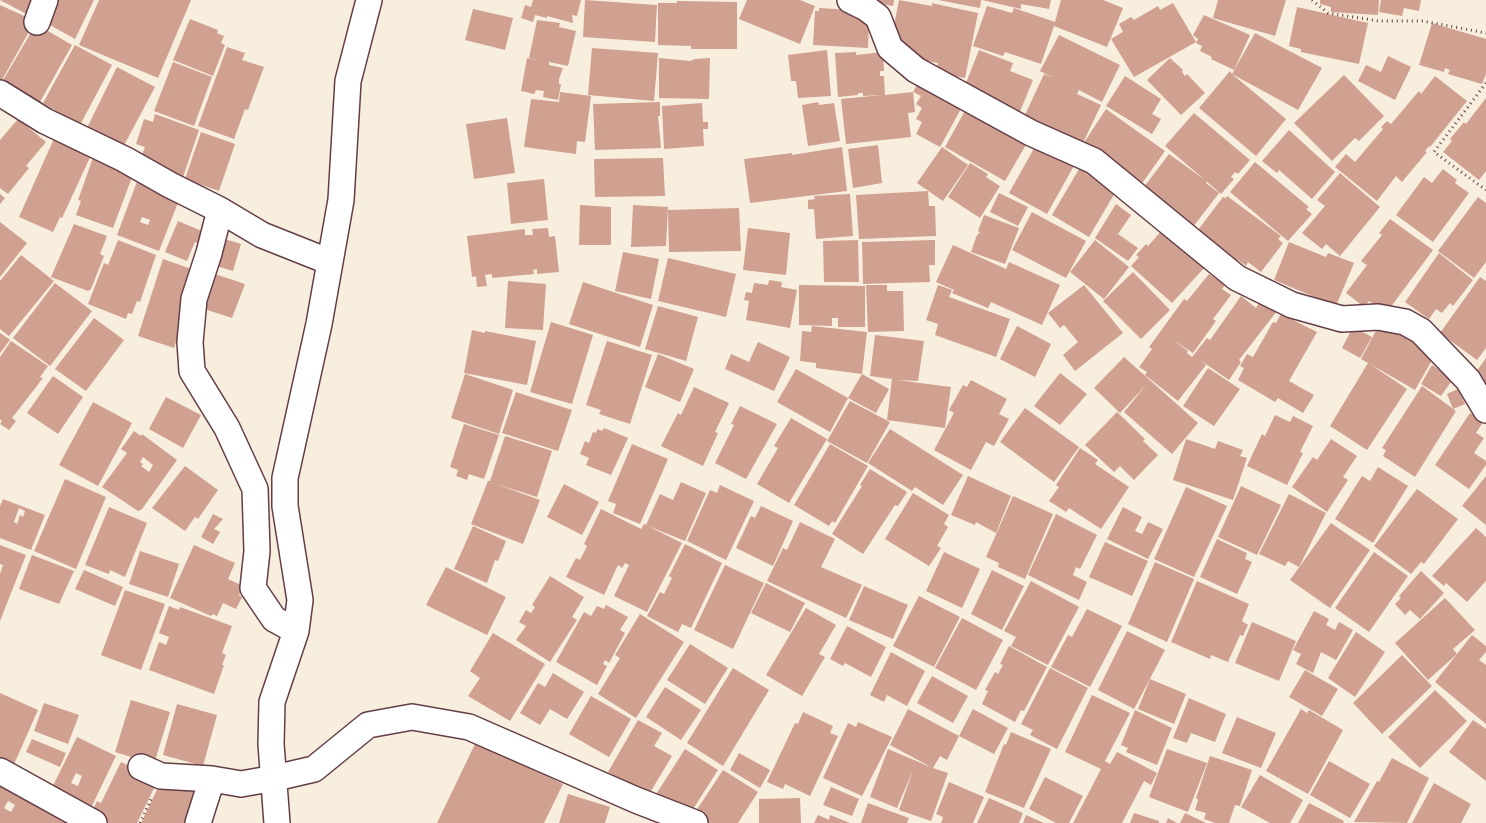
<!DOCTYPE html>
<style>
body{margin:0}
canvas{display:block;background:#f8eede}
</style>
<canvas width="1486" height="823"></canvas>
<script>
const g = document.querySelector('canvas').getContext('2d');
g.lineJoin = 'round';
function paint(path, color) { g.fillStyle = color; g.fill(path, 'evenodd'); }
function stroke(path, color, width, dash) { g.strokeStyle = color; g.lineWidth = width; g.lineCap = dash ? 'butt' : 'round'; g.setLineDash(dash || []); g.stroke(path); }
paint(new Path2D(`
 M0,0H42L34,18Z
 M51,0H94L75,39L41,20Z
 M99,0H191L158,78L79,45Z
 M533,0H581L577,16L572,15L573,23L547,16V18L535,15L533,22L521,18L525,5L531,7Z
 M585,0L657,5L655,42L583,37Z
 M747,0H800L815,6L800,44L739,19Z
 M875,0H894L893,6L875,3Z
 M899,0L932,6V3L936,4L978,13L965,78L936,73L938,63L907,57L892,36Z
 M938,0H981L980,8Z
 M982,0H1051L1049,9L1021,4V9Z
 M1061,0H1103L1123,8L1107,47L1054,26L1041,64L1005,52L1003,56L973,46L987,6L1012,13L1014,8L1055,22Z
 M1218,0H1286L1275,36L1213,18Z
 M1320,0H1379L1378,15L1331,12V7L1320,4Z
 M1381,0H1421L1419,11L1404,8L1402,16L1379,12Z
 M677,1L737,2V49H691V46L658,45V3H677Z
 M1173,3L1196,42L1134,77L1111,39L1123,32L1119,24L1131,17L1134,20L1158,6L1160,10Z
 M0,5L35,21L2,80L0,79Z
 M1297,7L1368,23L1359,64L1301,52V49L1289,46Z
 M819,8L853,10L861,14V22L869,23L868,48L813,45L815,11H819Z
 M473,9L513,18L505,50L465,40Z
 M1204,15L1250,35L1234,70L1211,59L1212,57L1200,51L1202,46L1196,43L1198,39L1193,35Z
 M190,19L218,30L217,33L224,36L221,43L225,45L213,76L173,60Z
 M537,20L560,23L559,27L576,31L568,66L549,62V65L563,68L559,79V84H561L558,100L543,97L544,91L536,90L534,94L521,91L527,58L541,61L529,58Z
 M1432,23L1486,39V74L1482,84L1448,74L1450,70L1445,68L1444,72L1419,65Z
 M36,24L72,45L40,102L38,101L32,110L2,82Z
 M1255,33L1322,68L1298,110L1232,74L1286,119L1256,156L1199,108L1230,71L1232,74Z
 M1059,35L1120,65L1102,102L1079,90L1077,94L1101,105L1081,147L1024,117L1044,74L1054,78L1040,71Z
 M75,45L112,65L80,125L43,103Z
 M227,47L245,53L242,60L264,67L248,110L245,109L234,139L198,126Z
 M592,48L658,53L654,101L588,95Z
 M827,50L831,96L798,98L796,81H791L788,55Z
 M979,50L1013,63L1010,71L1033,80L1019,114L964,88Z
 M856,52V55L883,52L884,71H880V76H884L885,95L913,92L915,112L908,113L911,137L846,144L841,99L882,95L863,96V93H858V95L838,97L835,53Z
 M1388,56L1411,67L1395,100L1358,81L1366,65L1381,72Z
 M659,58L690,61L695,59L710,58L709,99L659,98Z
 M1170,58L1183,70L1182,72L1185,76L1187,74L1205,93L1181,115L1147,80Z
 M173,62L212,77L194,126L154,111Z
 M117,67L155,87L121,151L85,132Z
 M1344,75L1384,116L1359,141L1355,138L1332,161L1294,123Z
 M1125,76L1161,99L1152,114L1161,119L1152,134L1106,106Z
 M1435,76L1467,101L1430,147L1429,146L1425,151L1427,152L1402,182L1396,176L1377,201L1335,167L1346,154L1355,162L1383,129L1381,127L1387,121L1391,124L1419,91L1421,94Z
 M920,79L962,107L940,147L916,134L922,122L916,119L922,108L916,104L921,96L913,92Z
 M560,92L591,96L585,142L577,141L576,154L524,147L531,99L559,102Z
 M1486,98V171L1479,180L1443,152L1452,141L1450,139L1464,122L1466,124Z
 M660,102V116H658L661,148L595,150L593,104Z
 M818,102L819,105L834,103L840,141L808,146L802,105Z
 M702,103L703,122H708V129H703L704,146L664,149L662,106Z
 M967,107L1027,143L1005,181L945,147Z
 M1106,109L1165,151L1138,189L1083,144Z
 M1194,113L1250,160L1238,174L1235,172L1231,177L1234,179L1221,194L1206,181V183L1219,193L1193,227L1144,187L1169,154L1205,180L1165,146Z
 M155,114L199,130L182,180L138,165L145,147L136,144L144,119L153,122Z
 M507,118L515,173L474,179L466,124Z
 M18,119L46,142L26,166L29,168L8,194L0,188V140Z
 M1289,130L1335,172L1312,199L1279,170L1277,173L1262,161Z
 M201,132L235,144L219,191L185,179Z
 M56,134L93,151L62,218L60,217L53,232L19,217Z
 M1037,143L1075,164L1047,214L1009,193Z
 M878,145L882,183L853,188L848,149Z
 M842,147L847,191L750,203L744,159L792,153V155Z
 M942,147L968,165L943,201L917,183Z
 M94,155L135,169L113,228L76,215L81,201L78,200Z
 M663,158L665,196L595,197L594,159Z
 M1255,162L1309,207L1306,209L1312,214L1288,241L1230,192Z
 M970,163L988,174L986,177L1000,186L980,218L948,197Z
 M1082,164L1119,186L1089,237L1052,215Z
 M1443,169L1457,180L1455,183L1469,193L1433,242L1396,215L1424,177L1432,183Z
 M1340,173L1380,207L1340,256L1326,244L1322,249L1302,233L1325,206L1317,200Z
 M138,179L181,195L159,251L117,235ZM142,217L150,220L148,225L140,222Z
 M544,179L548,220L511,224L507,183Z
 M928,191L929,206H935L936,236L859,239L856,195Z
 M999,193L1028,207L1018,226L990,212Z
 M0,194L5,198L0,204Z
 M850,194L853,236L816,239L814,209H808V200L815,199L814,196Z
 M1227,196L1281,236L1278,239L1283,243L1261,272L1248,262L1246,266L1238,260L1235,264L1195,234L1223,197L1226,198Z
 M1478,197L1486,203V262L1474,278L1438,251Z
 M1116,204L1131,215L1118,234L1138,248L1128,261L1095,238Z
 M580,205L611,207V245H579Z
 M633,205L668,207L666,246L631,247Z
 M739,208L741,251L669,252L668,210Z
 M1032,212L1086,241L1066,278L1012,250Z
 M984,215L1019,228L1005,264L971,252L977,235L980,233L978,231Z
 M1390,219L1433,250L1387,312L1369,301L1364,307L1346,293L1367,265L1361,261L1382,235L1379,233Z
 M178,221L209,234L204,246L195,242L187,261L165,252Z
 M0,222L27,243L0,277Z
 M74,224L107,236L100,254L104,256L91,289L88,291L51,277Z
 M548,228L549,237L555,236L559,272L537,274V269L533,270L534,274L492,278V274L485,275L487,286L477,287L476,276L472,277L467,236L525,229V235H533L532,229Z
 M748,228L790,233L786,275L743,270Z
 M1163,229L1206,266L1172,303L1131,266L1139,257L1136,255L1146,244L1148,246Z
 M218,237L241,244L233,271L210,264Z
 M118,240L156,255L140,302L137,301L132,314L128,313L126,319L88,304L104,263L108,265Z
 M858,240L859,282H824L823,241Z
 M935,240V265H929L930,282L863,284L862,242Z
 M1095,240L1129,267L1104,299L1070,272Z
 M1289,242L1326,257L1328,253L1354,263L1336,306L1274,280Z
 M953,245L1006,269L1009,262L1060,285L1042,325L991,302L988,308L952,293L954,290L936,282Z
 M623,252L659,259L651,299L615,291Z
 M1439,253L1473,280L1453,306L1450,303L1442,313L1436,309L1429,319L1405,302Z
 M21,255L54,281L9,336L0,329V281Z
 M668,258L736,274L726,317L658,301Z
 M163,259L200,272L174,348L138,336Z
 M206,271L245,284L232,318L195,306Z
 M1133,272L1170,310L1141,339L1103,301Z
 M1209,274L1225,285L1222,289L1231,295L1213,319L1216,321L1193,353L1173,340L1188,351L1187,353L1192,357L1207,338L1210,340L1241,296L1256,308L1261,300L1277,311L1239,360L1241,362L1229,380L1200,360L1206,365L1178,401L1145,375L1147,372L1139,367L1152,349L1149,347L1184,299L1187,301Z
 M1480,277L1486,281V348L1477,360L1440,333Z
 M769,280L782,282L781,287L797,290L790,328L746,320L749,301L744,300L746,292L752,293L754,283L768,285Z
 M508,281L546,284L543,330L505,328Z
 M583,282L653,305L640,347L569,324Z
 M55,283L92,311L50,366L13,338Z
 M799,285L865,286V327H838V318H832V326L799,325Z
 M866,285H887V291H903L904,331L868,332Z
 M938,285L952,290L949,297L1010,319L996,357L935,335L938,324L926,320Z
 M1084,285L1123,333L1075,371L1063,355L1078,342L1064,325L1060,328L1048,313Z
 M658,306L698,317L686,361L645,349Z
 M1281,314L1317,332L1289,381L1314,395L1303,413L1278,398L1275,402L1238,380L1244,368L1240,366L1247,354L1253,357L1273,322L1276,323Z
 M94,318L124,340L86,391L55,369Z
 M551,322L593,335L572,404L530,392Z
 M1380,323L1435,355L1415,390L1370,364L1407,389L1367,450L1330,426L1368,363L1361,359Z
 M812,326L867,332L862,374L816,368V363L800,361L802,331L811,332Z
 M1017,326L1051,344L1035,377L1000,359Z
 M1353,327L1372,337L1360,358L1342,348Z
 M472,330L485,333V331L536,341L527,385L464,373Z
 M0,333L10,340L0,353Z
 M875,335L924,341L918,381L897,380L951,387L945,428L887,420L892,379L870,376Z
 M11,341L48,366L40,377L43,378L12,418L16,421L9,430L0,424L2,421L0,419V357Z
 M607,341L652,355L630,424L599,414L601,410L586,405Z
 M758,342L790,357L774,391L725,369L731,354L749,362Z
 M658,354L694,369L680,402L645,387Z
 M1124,357L1198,423L1172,454L1124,412L1147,384L1120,413L1094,388Z
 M1486,358V390L1480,386L1484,379L1476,372Z
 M1432,365L1453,379L1441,396L1421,384Z
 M1208,368L1240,389L1214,426L1183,406Z
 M796,369L848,398L830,432L777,402Z
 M1060,373L1087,394L1060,425L1034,406Z
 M465,374L513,390L499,434L451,418Z
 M862,374L889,389L876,413L848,398Z
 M53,376L83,397L58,434L27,413Z
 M971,380L1007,399L999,414L1009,419L994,446L986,442L971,470L934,450L954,413L949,410L963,385L967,387Z
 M1422,386L1456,411L1415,477L1383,456L1386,450L1382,448Z
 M694,387L729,403L715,432L718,433L703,466L661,446L678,413L681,415Z
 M1458,389L1465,404L1453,409L1447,394Z
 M516,392L572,410L558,451L502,433Z
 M166,397L201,415L183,448L149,429Z
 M850,401L890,422L867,463L827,441Z
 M93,402L132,423L98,486L59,465Z
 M740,406L777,424L746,479L715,463L734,425L731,424Z
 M1025,408L1079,447L1054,482L1000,442Z
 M1117,412L1145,439L1143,441L1158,455L1134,480L1120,466L1114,472L1085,445Z
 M1470,413L1483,422L1476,433L1484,438L1474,453L1486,461V465L1469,489L1435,465Z
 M1275,415L1290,422L1293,416L1313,426L1300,452L1303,453L1287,485L1247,466L1262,434L1265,436Z
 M791,418L827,439L789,503L757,484L778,448L774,446Z
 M464,424L499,435L484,479L469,474L467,480L456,476L458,470L450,467Z
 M604,428L628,438L611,475L586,465L589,458L580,454L585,441L589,443L593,432L596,433L597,429L602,431Z
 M890,429L963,475L943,505L915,487L912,491L868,463Z
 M134,431L141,436L142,434L177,460L142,509L138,511L102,487L127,453L121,449ZM143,457L153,465L149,472L141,466L143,464L140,462Z
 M505,436L552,451L537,497L496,484L540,500L523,544L471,524L488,481H490Z
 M1186,439L1215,449L1218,441L1243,450L1240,456L1247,458L1233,500L1173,480Z
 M1331,439L1357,456L1343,477L1348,480L1327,512L1292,487L1313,457L1317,460Z
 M632,444L668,459L640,524L613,513L616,504L608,501Z
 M830,444L868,466L835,523L832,521L829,526L794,505Z
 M1080,448L1098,460L1095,464L1129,487L1101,529L1069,508L1066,512L1049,501L1059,487L1056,485Z
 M185,466L218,490L198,519L195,517L185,531L152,508Z
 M1378,467L1408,486L1373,543L1335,519L1362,476L1370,481Z
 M870,469L907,492L898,506L895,505L863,554L832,534L862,486L860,485Z
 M968,476L1011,496L996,533L976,522L975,525L951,515Z
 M1486,476V525L1462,506Z
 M65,479L106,497L76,569L34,551Z
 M681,482L706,493L685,541L648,526L682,543L647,612L614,596L629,565L625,563L622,568L618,565L604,595L566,577L576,558L580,560L587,546L584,544L601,509L641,529L644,524L646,525L660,494L673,500Z
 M564,484L599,502L582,535L547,517Z
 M720,485L754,501L726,560L687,541L710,490L717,493Z
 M1241,486L1281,505L1257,555L1218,537Z
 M1186,487L1227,506L1194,577L1154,559Z
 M1417,489L1458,519L1424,564L1421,562L1411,574L1374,546Z
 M913,493L949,515L944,524L948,527L937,546L941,548L929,566L885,539Z
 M1289,494L1326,513L1299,567L1288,561L1285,566L1259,554Z
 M1013,496L1053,514L1025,579L998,567L999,563L986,557Z
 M3,499L45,515L31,550L0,538V506ZM19,508L25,511L23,517L20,515L17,524L14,522Z
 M761,506L793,521L773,566L736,548L751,516L755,518Z
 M109,507L147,523L125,577L110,570L109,574L85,565Z
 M1123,507L1142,517L1135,531L1142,534L1148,522L1163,529L1148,559L1107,539Z
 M213,514L223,519L214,529L220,532L213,544L201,537Z
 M1056,514L1097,535L1080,569L1076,567L1073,575L1087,582L1079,600L1028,575Z
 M800,522L835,539L821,567L862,585L846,618L767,581L783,548L787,550Z
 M1331,523L1370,550L1330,608L1290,580Z
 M473,526L506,541L498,561L495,560L487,583L454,569Z
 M1476,528L1486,537V581L1467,602L1446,583L1444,586L1432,576Z
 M1217,539L1247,553L1245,559L1252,562L1237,594L1200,577Z
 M1105,542L1148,561L1132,596L1089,577Z
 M685,544L722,563L691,628L682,624L678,632L647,616L660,592L664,594L672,578L669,576Z
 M0,545L26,555L0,621V574L3,565L0,564Z
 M194,545L235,563L228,579L243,586L239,595L242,597L236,609L223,603L217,616L213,614L211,616L170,598Z
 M140,551L179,564L168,597L129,584Z
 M944,552L980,569L962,608L926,591Z
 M1374,552L1408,576L1369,632L1335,608Z
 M32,555L74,571L59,604L19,589Z
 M1155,562L1194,579L1167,642L1128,624Z
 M725,565L764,583L733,649L694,630Z
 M446,567L506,597L487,635L426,605Z
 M84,570L123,587L115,606L75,589Z
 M992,570L1024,586L1002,630L971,614Z
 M1421,571L1444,593L1420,619L1410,610L1405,615L1395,604L1401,598L1399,596Z
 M550,576L584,597L572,617L577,620L550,662L516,640L526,626L519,622L526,610L531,613L535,607L532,605Z
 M1031,581L1079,607L1048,665L1011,646L1016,637L1004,631Z
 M1197,581L1249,604L1242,621L1248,625L1243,636L1240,635L1228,662L1211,655L1210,659L1171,642Z
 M766,583L805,603L790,632L751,613Z
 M864,586L908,605L893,639L849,620Z
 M125,590L165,604L141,670L101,655Z
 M919,596L960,617L934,667L893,646Z
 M1445,598L1475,630L1453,649L1457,654L1428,680L1395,643Z
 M606,605L628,617L620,630L625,633L609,663L605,660L603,664L607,666L597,685L556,662L584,612L591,616L597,606L604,609Z
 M169,606L179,610L180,607L232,626L222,653L226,655L222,665H224L214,694L149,670L159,642L166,645L169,637L159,633Z
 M806,608L836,625L819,654L825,657L802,696L766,675Z
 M1087,609L1122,626L1090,687L1051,667L1068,635L1072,637Z
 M1314,611L1329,619L1326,625L1335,630L1339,622L1353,630L1336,660L1321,652L1313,673L1296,664L1301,654L1293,650Z
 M640,614L684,642L636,718L598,694L620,658L615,655Z
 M962,618L1003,640L976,690L935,668Z
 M1252,622L1296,641L1279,681L1235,663Z
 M847,626L886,647L871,677L845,663L843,666L830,659Z
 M1127,631L1165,650L1134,709L1098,690Z
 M1356,632L1385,652L1355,697L1328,678Z
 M493,633L545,664L510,721L468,696L480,678L470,671Z
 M1472,635L1486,646V652L1479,660L1486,665V724L1435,682Z
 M690,644L728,668L705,704L667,680Z
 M1009,646L1047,667L1024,711L1021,710L1015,722L982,704L988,691L985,690L995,672L998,674L1003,665L1000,664Z
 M891,652L925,671L907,706L887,695L884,702L870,695Z
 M1402,655L1432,686L1382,734L1353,703Z
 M733,668L769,690L723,766L687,743Z
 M1050,668L1088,688L1057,749L1030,735L1033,730L1021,724Z
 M1305,670L1338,689L1322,716L1289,697Z
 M553,673L584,692L567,719L550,709L540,725L520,713L538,683L545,687Z
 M932,676L968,696L953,723L917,703Z
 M1150,679L1186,694L1174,724L1138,709Z
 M665,687L701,710L681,740L646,717Z
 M1435,690L1467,721L1420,768L1388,737Z
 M0,693L38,710L11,771L0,766Z
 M1092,695L1130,713L1105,761L1110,764L1117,752L1157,773L1151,785L1144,781L1122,823H1073L1101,769L1065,752Z
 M591,696L631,719L609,757L569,734Z
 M1189,698L1226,714L1215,742L1191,733L1187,743L1173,738Z
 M131,700L170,712L154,764L115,752Z
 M44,703L79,715L68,744L34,731Z
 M177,704L217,715L203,766L163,755Z
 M908,709L959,736L947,760L940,756L933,768L948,773L931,821L899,810L913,770L897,808L870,797L888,749L933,768L890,745Z
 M973,709L1008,728L994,754L959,736Z
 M1301,709L1307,713L1309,710L1343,730L1308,794L1266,771Z
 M1135,710L1172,728L1157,765L1126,752L1128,748L1121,745Z
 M803,712L833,726L830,733L838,736L810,796L785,784L783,789L767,782L795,723L798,724Z
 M1237,717L1276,733L1261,768L1222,753Z
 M638,720L662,733L654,746L672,756L648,796L608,772Z
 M1473,720L1486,729V781L1449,752Z
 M858,722L892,737L862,796L823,778L848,723L856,727Z
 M1011,732L1051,749L1024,808L985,792L1004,744L1006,745Z
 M77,737L116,756L87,816L48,796ZM76,773L82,776L78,786L71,783Z
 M32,739L66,753L60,767L26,752Z
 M476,742L563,784L544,823H437Z
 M685,749L718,770L688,817L655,796Z
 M1167,749L1207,763L1188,812L1149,797Z
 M739,753L770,770L760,788L730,770Z
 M1210,756L1252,770L1240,806L1235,805L1229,823H1215L1204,819L1206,813L1195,810L1198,800L1196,798Z
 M1392,758L1429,778L1407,823L1354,822L1377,781L1379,782Z
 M1329,761L1370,784L1350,818L1310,795Z
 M121,762L158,780L137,823H95L90,816L97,801L101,803Z
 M723,770L758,792L738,823H708L694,814Z
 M1260,775L1303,800L1290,823H1270L1241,807Z
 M163,777L207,787L190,823H141Z
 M1045,777L1083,796L1069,823H1056L1029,809Z
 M4,779L88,823H0V786ZM8,801L15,805L11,812L4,808Z
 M949,782L984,797L973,823H941L943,817L936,814Z
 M1434,783L1471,804L1461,823H1412Z
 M831,787L859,799L852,816L823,805Z
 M568,794L610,807L605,823H559Z
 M800,798L801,823H759V799Z
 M989,798L1023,813L1019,823H977Z
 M868,803L909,818L907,823H861Z
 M1309,803L1344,821L1343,823H1298Z
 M1134,813L1159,821V823H1130Z
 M1185,813L1206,823H1180Z
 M818,815L829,820L830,815L850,823H814Z
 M1026,815L1044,823H1023Z
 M1168,818L1177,823H1166Z`), '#d0a091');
const minor = new Path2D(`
 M850,0L866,8L878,17L890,48L916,70L1031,133L1094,161L1237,278L1292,305L1342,319L1378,317L1405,322L1421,331L1468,380L1486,410
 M37,22L45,0
 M0,93L45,121L124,159L170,185L220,210L262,235L330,262
 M220,210L209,253L194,299L190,342L192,371L227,428L255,489L257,551L253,588L274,619L296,631
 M141,767L161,776L212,779L241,784L275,778L314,769L368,725L412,717L469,727L636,800L695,823
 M0,771L94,823
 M198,823L212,779
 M277,823L271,744L272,702L296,631L300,600L285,506V478L319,324L341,200L348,81L369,0`);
stroke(minor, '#643e46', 28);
stroke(new Path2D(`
 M1312,0L1328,13L1379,21H1423L1486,33
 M1486,83L1434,152L1486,190
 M140,823L151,799`), '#643e46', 3, [1, 4]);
stroke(minor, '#fff', 25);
</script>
